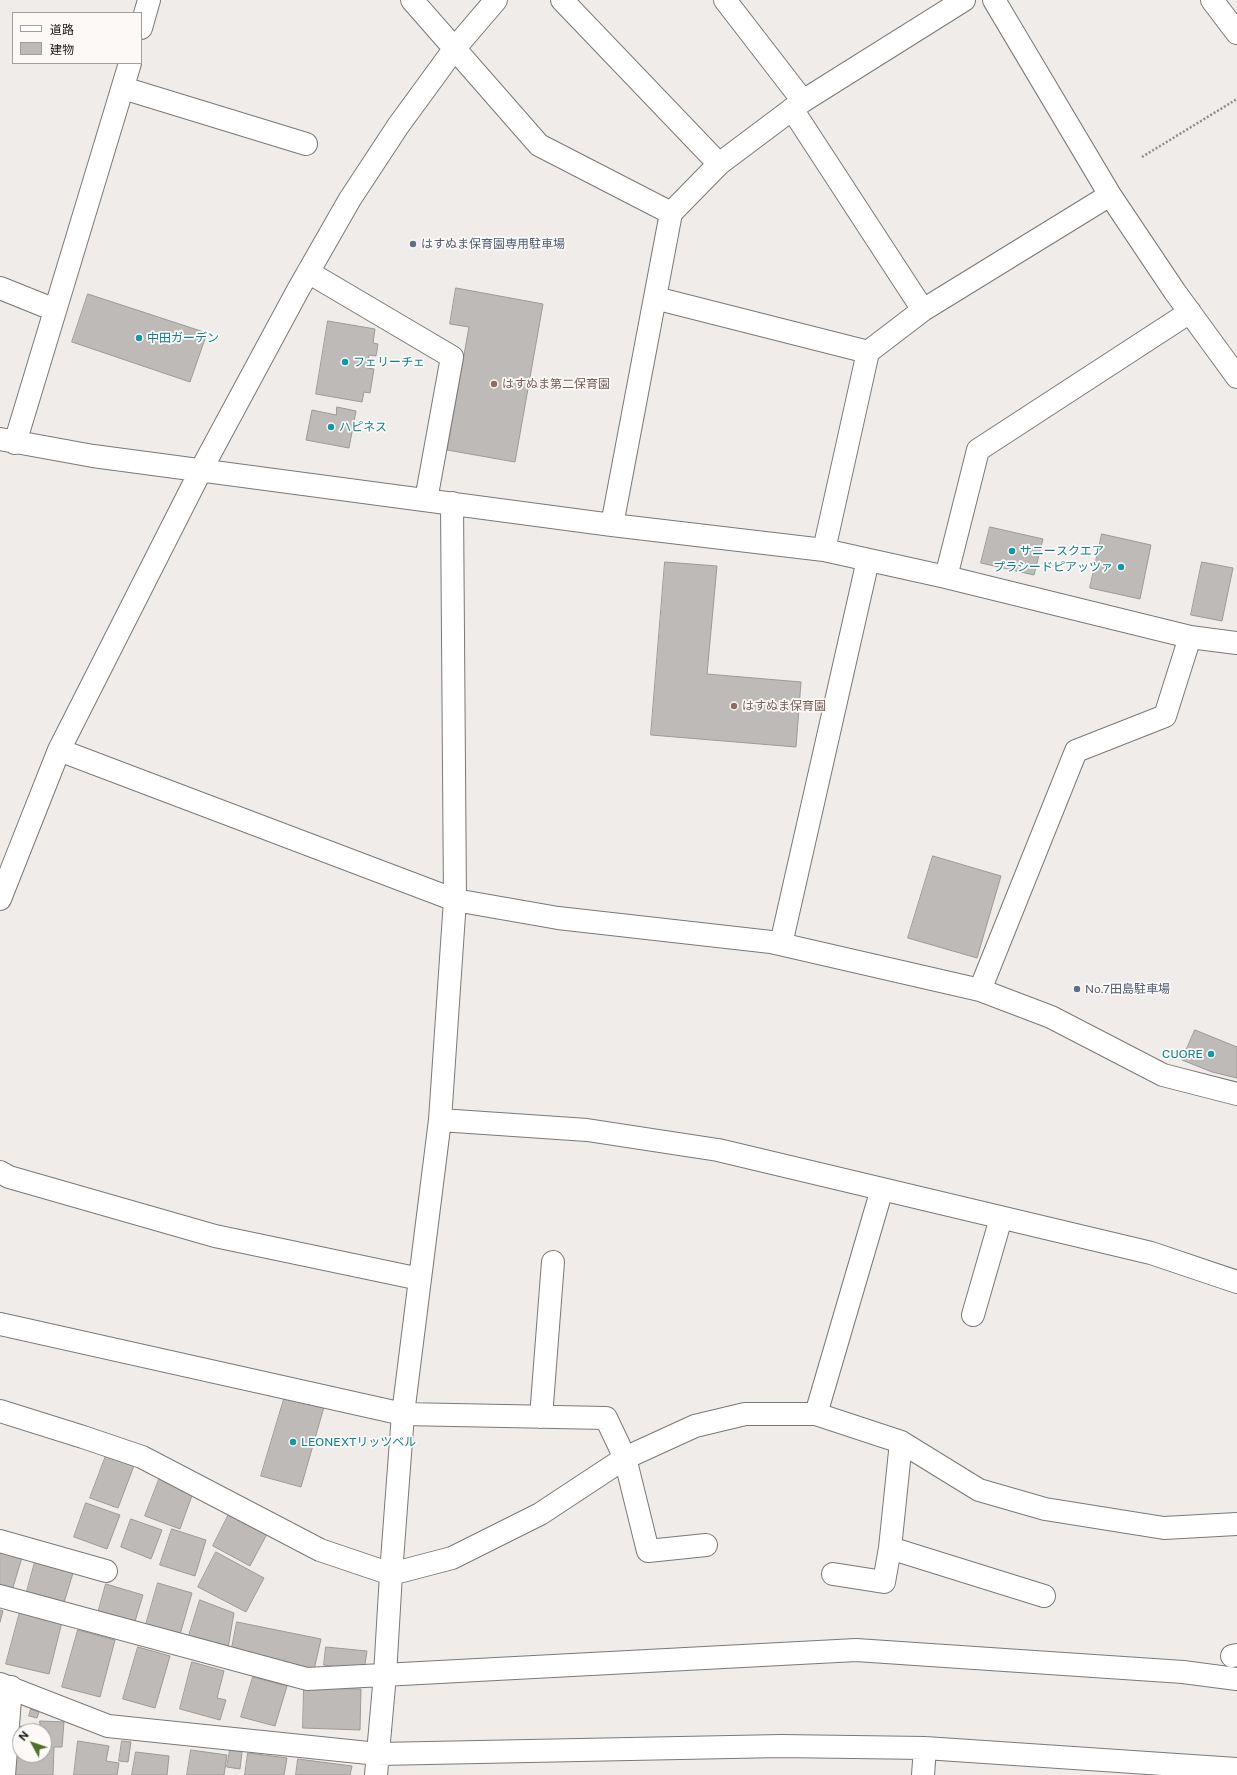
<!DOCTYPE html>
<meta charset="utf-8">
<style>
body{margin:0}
#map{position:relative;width:1237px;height:1775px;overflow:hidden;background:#f0ecea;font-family:"Public Sans","Noto Sans JP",sans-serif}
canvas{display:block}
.legend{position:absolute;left:12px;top:12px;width:130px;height:52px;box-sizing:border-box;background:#fdf9f7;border:1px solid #a19e9d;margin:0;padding:5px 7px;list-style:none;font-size:12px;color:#171615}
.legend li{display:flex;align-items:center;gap:8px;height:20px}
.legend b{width:20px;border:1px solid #a19e9d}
.north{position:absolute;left:12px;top:1723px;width:40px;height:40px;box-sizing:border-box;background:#fdf9f7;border:1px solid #a19e9d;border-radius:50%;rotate:310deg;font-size:11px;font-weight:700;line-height:16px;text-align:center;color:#171615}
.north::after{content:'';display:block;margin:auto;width:14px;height:18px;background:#4e7129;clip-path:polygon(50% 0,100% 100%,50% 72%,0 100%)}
</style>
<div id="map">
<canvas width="1237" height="1775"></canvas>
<ul class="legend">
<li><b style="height:5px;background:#fff"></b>道路</li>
<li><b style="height:11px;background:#bdbab7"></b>建物</li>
</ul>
<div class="north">N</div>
</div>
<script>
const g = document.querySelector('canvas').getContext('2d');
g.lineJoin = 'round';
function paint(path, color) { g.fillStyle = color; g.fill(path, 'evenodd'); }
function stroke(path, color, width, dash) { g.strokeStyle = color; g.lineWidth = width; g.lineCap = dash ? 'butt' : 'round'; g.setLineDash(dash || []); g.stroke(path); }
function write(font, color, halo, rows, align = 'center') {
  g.font = font + ' "Public Sans","Noto Sans JP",sans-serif'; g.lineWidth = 3.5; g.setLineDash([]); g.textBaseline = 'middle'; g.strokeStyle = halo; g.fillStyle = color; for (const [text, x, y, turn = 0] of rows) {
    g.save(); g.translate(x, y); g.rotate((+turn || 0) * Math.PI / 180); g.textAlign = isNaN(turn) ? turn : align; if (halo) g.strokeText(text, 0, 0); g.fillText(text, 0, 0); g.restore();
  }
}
const building = new Path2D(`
 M456,288L543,304L515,462L447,450L469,327L450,324Z
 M88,294L207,333L190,382L72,342Z
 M328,321L375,329L373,343L378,344L376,356L369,355L367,368L374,369L370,393L364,392L362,402L316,394Z
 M337,407L356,411L349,448L306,440L312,410L336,415Z
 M990,527L1043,539L1034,575L981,563Z
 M1102,534L1151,545L1140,599L1090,588Z
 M665,562L717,566L707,674L801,682L796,747L651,735Z
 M1202,562L1233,568L1222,621L1191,615Z
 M933,856L1001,876L977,958L908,938Z
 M1195,1030L1237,1047V1078L1212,1072L1182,1060Z
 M285,1396L324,1407L301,1487L261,1476Z
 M107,1453L135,1463L118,1508L90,1498Z
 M160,1477L194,1490L180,1529L145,1516Z
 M86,1503L120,1515L107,1549L74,1537Z
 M229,1514L267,1534L250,1566L213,1546Z
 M131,1519L162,1530L151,1559L121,1547Z
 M172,1529L206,1540L195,1576L160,1565Z
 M0,1547L23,1554L11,1594L0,1591Z
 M216,1552L264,1578L246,1612L198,1587Z
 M35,1562L73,1573L63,1606L26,1595Z
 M158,1583L192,1593L179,1638L145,1628Z
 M106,1584L143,1595L133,1628L97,1617Z
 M200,1600L234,1613L227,1654L187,1642Z
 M0,1610L3,1611L0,1622Z
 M20,1612L62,1622L49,1674L6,1664Z
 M237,1622L321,1639L314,1670L231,1653Z
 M78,1630L115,1640L100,1697L62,1687Z
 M138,1647L170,1656L155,1708L123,1699Z
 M326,1647L367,1651L364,1670L324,1665Z
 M192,1662L224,1671L217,1698L226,1700L220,1720L180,1709Z
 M253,1677L287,1686L275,1726L241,1717Z
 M304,1688L361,1689L360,1730L303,1728Z
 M31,1709L39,1712L37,1718L29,1716Z
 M40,1721L64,1722L62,1747H54L53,1775H12L14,1726L40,1727ZM20,1731H44V1755H20Z
 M78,1741L109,1746L106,1761L119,1763L117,1775H74Z
 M122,1741L131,1742L128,1762L119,1761Z
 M191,1750L227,1755L224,1775H187Z
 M230,1750L242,1752L240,1769L227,1767Z
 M136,1752L169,1756L167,1775H132Z
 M248,1753L287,1758L284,1775H245Z
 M298,1759L352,1766L350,1775H296Z`);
paint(building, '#bdbab7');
stroke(building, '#9d9997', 1);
const minor = new Path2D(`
 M412,0L539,145L671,213
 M562,0L719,164
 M725,0L803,101
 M994,0L1110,195L1175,292L1237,377
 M1212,0L1237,33
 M141,28L149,0
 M123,88L306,144
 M792,109L923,310
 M308,272L452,357L426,500
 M0,288L55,310
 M655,298L868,352
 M0,439L93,456L612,525L824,550L946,577L1190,637L1237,643
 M15,443L130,63
 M612,525L671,213L719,164L803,101L964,0
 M824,550L868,352L923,310L1110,195
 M946,577L978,450L1190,312
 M59,750L455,900L558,918L771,942L980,990L1051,1017L1163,1075L1237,1094
 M0,899L59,750L201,470L298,290L350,199L398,126L455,48L496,0
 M781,944L868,560
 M980,990L1076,751L1165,716L1190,637
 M440,1120L587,1130L718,1150L1151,1253L1237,1282
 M0,1172L9,1177L215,1236L420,1279
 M973,1315L1001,1218
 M0,1324L403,1414L606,1418L625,1458L648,1551L706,1545
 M0,1411L83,1437L142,1457L320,1550L391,1574L452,1558L540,1514L625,1458L695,1426L745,1414H816L901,1442L979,1490L1045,1509L1164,1528L1237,1524
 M816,1414L882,1189
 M541,1417L553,1262
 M0,1541L106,1571
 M890,1548L1044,1596
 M833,1574L884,1582L890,1548L901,1442
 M0,1596L307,1679L856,1650L1183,1672L1237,1679
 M1232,1656L1237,1655
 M0,1684L108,1726L378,1754L781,1746L925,1748L1237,1769
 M4,1775L11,1687
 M376,1775L385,1675L391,1574L403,1414L440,1120L455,900L452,503
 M923,1775L925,1748`);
stroke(minor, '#7c7876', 24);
stroke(new Path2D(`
 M1142,157L1237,99`), '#8f8c8a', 2.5, [2, 2]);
stroke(minor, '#fff', 22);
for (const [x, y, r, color] of [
 [413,244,4,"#5c6f8a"],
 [139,338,4,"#0f9aa8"],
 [345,362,4,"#0f9aa8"],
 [494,384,4,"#8d6e63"],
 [331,427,4,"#0f9aa8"],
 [1012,551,4,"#0f9aa8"],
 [1121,567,4,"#0f9aa8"],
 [734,706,4,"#8d6e63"],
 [1077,989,4,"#5c6f8a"],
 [1211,1054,4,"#0f9aa8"],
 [293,1442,4,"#0f9aa8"]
]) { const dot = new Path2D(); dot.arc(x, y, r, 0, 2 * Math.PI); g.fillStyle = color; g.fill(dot); stroke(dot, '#fdf9f7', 1.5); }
write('12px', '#4e5e75', '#fdf9f7', [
 ["はすぬま保育園専用駐車場",421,244],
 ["No.7田島駐車場",1085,989]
], 'left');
write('12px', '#0d838f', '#fdf9f7', [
 ["中田ガーデン",147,338],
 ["フェリーチェ",353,362],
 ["ハピネス",339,427],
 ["サニースクエア",1020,551],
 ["プラシードピアッツァ",1113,567,"right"],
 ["CUORE",1203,1054,"right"],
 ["LEONEXTリッツベル",301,1442]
], 'left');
write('12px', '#785e54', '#fdf9f7', [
 ["はすぬま第二保育園",502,384],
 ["はすぬま保育園",742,706]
], 'left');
</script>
